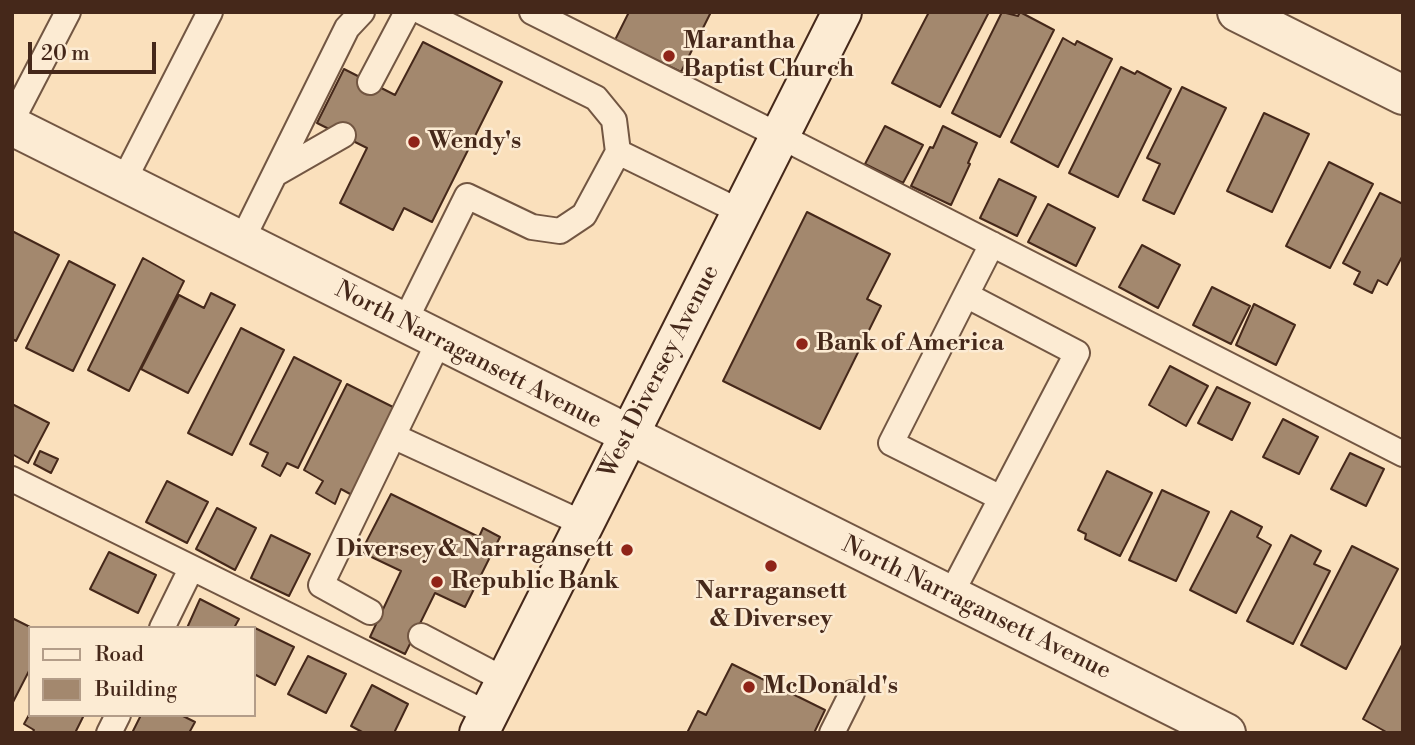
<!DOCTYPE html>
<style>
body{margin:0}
#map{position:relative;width:1415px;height:745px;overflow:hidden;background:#fae0bc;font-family:"Libre Bodoni",serif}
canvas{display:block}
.frame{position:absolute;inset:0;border:14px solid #45281a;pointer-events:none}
.legend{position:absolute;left:28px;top:626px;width:228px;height:91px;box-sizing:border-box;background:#fcebd3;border:2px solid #b39d89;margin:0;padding:9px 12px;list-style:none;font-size:21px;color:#45281a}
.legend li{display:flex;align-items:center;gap:14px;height:35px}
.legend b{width:35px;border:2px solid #b39d89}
.scale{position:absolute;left:28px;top:42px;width:128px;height:32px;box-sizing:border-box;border:4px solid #45281a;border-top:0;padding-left:9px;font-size:21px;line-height:24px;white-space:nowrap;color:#45281a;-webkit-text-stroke:5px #fcebd3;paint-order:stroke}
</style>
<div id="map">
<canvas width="1415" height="745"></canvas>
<div class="frame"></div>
<ul class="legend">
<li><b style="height:9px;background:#fcebd3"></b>Road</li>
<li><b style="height:19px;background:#a3886e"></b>Building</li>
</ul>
<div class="scale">20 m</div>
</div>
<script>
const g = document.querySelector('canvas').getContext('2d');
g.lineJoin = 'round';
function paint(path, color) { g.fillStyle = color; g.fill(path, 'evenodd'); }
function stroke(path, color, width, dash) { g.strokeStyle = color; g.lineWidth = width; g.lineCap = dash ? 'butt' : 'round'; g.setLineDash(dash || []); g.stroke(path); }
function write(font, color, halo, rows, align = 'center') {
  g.font = font + ' "Libre Bodoni",serif'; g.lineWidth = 5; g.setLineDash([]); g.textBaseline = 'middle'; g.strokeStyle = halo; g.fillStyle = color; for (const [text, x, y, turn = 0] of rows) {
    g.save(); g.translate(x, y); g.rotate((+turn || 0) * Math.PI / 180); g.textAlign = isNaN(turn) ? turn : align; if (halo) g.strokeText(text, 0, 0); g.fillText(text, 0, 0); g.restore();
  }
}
const building = new Path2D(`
 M629,12H711L681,72L615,40Z
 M929,12H989L940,107L892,83Z
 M1002,12L1018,16L1020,12L1054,30L1000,137L952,113Z
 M1063,38L1075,45L1077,41L1112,59L1058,167L1011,142Z
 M423,42L502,82L432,222L404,208L393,230L340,203L367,148L317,123L344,69L395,95Z
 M1121,67L1135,74L1137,71L1171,89L1118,197L1069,173Z
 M1182,87L1226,108L1174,214L1143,200L1160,164L1147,158Z
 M1264,113L1309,134L1272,212L1227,191Z
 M885,126L923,145L903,183L865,164Z
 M943,126L977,143L968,163L970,164L951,205L911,186L930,147L933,148Z
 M1329,162L1373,184L1330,268L1286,246Z
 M999,179L1036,197L1017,236L980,218Z
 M1380,193L1403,204V255L1387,285L1378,280L1372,293L1354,284L1360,272L1343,263Z
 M1048,204L1095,228L1076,266L1028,242Z
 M807,212L890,254L867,299L881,306L820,429L723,381Z
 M12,231L59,255L16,341L12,339Z
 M1142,245L1180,265L1158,308L1119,287Z
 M143,258L184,281L129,391L88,370Z
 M69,261L115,285L73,371L26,348Z
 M1212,287L1250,306L1231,344L1193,325Z
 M211,293L235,305L188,393L141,369L179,295L204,308Z
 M1254,304L1295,325L1276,365L1236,345Z
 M241,328L284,350L232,455L188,433Z
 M294,357L341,381L298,468L287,463L280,476L262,466L268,453L250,444Z
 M1170,366L1208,386L1186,426L1149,405Z
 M347,384L395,408L352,495L341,489L335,504L316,493L323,481L304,470Z
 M1217,387L1250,403L1232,440L1198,423Z
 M12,404L49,423L28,463L12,454Z
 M1283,419L1318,437L1299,474L1263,457Z
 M40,451L58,459L51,473L34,464Z
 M1350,453L1384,469L1366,506L1331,489Z
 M1107,471L1152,493L1120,556L1085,539L1086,534L1078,530Z
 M167,481L208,502L187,543L146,522Z
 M1162,490L1209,512L1176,581L1129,560Z
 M391,494L479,537L483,528L500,537L465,607L435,593L405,654L370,637L401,571L361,552Z
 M217,508L256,528L235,570L196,549Z
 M1231,511L1262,527L1257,537L1271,545L1236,613L1190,590Z
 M271,535L310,554L289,596L251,578Z
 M1291,535L1321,551L1314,564L1330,571L1293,644L1247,621Z
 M1352,546L1398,569L1346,669L1301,645Z
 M109,552L156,575L138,613L90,589Z
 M200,599L239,619L234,628H187Z
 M12,618L32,628H30V669L12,704Z
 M255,628L294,647L275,685L254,674Z
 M1403,643V733H1388L1363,719Z
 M308,656L346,674L326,713L288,694Z
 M732,664L825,710L814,733H687L698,711L706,715Z
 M372,685L408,704L394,733H364L351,726Z
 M30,713V715H84L75,733H32L34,730L24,724Z
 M141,715H181L195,722L189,733H132Z`);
paint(building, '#a3886e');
stroke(building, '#45281a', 2);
const service = new Path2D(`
 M532,12L780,136L1403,454
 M370,82L407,12
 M12,120L68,12
 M618,152L741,212
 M275,174L343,135
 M123,182L210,12
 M241,242L347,28L362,12
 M966,295L891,443L1001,498
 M404,323L467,196L532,227L560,231L584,215L618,152L614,120L596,98L422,12
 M393,436L584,524
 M12,479L488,714
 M950,596L1077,353L966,295L992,244
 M370,612L321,585L439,341
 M162,628L191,569
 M421,636L505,680
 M109,733L118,715
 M832,733L852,693`);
const minor = new Path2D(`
 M1237,12L1403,95`);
const tertiary = new Path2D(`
 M12,126L1226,733`);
const secondary = new Path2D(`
 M479,733L842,12`);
stroke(service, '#725642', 28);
stroke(minor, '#725642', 42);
stroke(tertiary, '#725642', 42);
stroke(secondary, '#45281a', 42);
stroke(service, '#fcebd3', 24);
stroke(minor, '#fcebd3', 38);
stroke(tertiary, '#fcebd3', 38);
stroke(secondary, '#fcebd3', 38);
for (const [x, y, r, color] of [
 [669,56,7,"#8f2418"],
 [414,142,7,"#8f2418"],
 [802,344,7,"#8f2418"],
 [627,550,7,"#8f2418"],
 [771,566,7,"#8f2418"],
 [437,582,7,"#8f2418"],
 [749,687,7,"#8f2418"]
]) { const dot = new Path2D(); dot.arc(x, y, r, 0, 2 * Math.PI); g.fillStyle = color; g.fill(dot); stroke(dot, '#fcebd3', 2.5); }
write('bold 24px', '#45281a', '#fcebd3', [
 ["Marantha",683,42],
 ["Baptist Church",683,70],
 ["Wendy's",428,142],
 ["Bank of America",816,344],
 ["Diversey & Narragansett",613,550,"right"],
 ["Republic Bank",451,582],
 ["Narragansett",771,592,"center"],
 ["& Diversey",771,620,"center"],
 ["McDonald's",763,687]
], 'left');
write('24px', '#45281a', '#fcebd3', [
 ["North Narragansett Avenue",468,356,27],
 ["West Diversey Avenue",660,372,-63],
 ["North Narragansett Avenue",976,609,26]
]);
</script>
